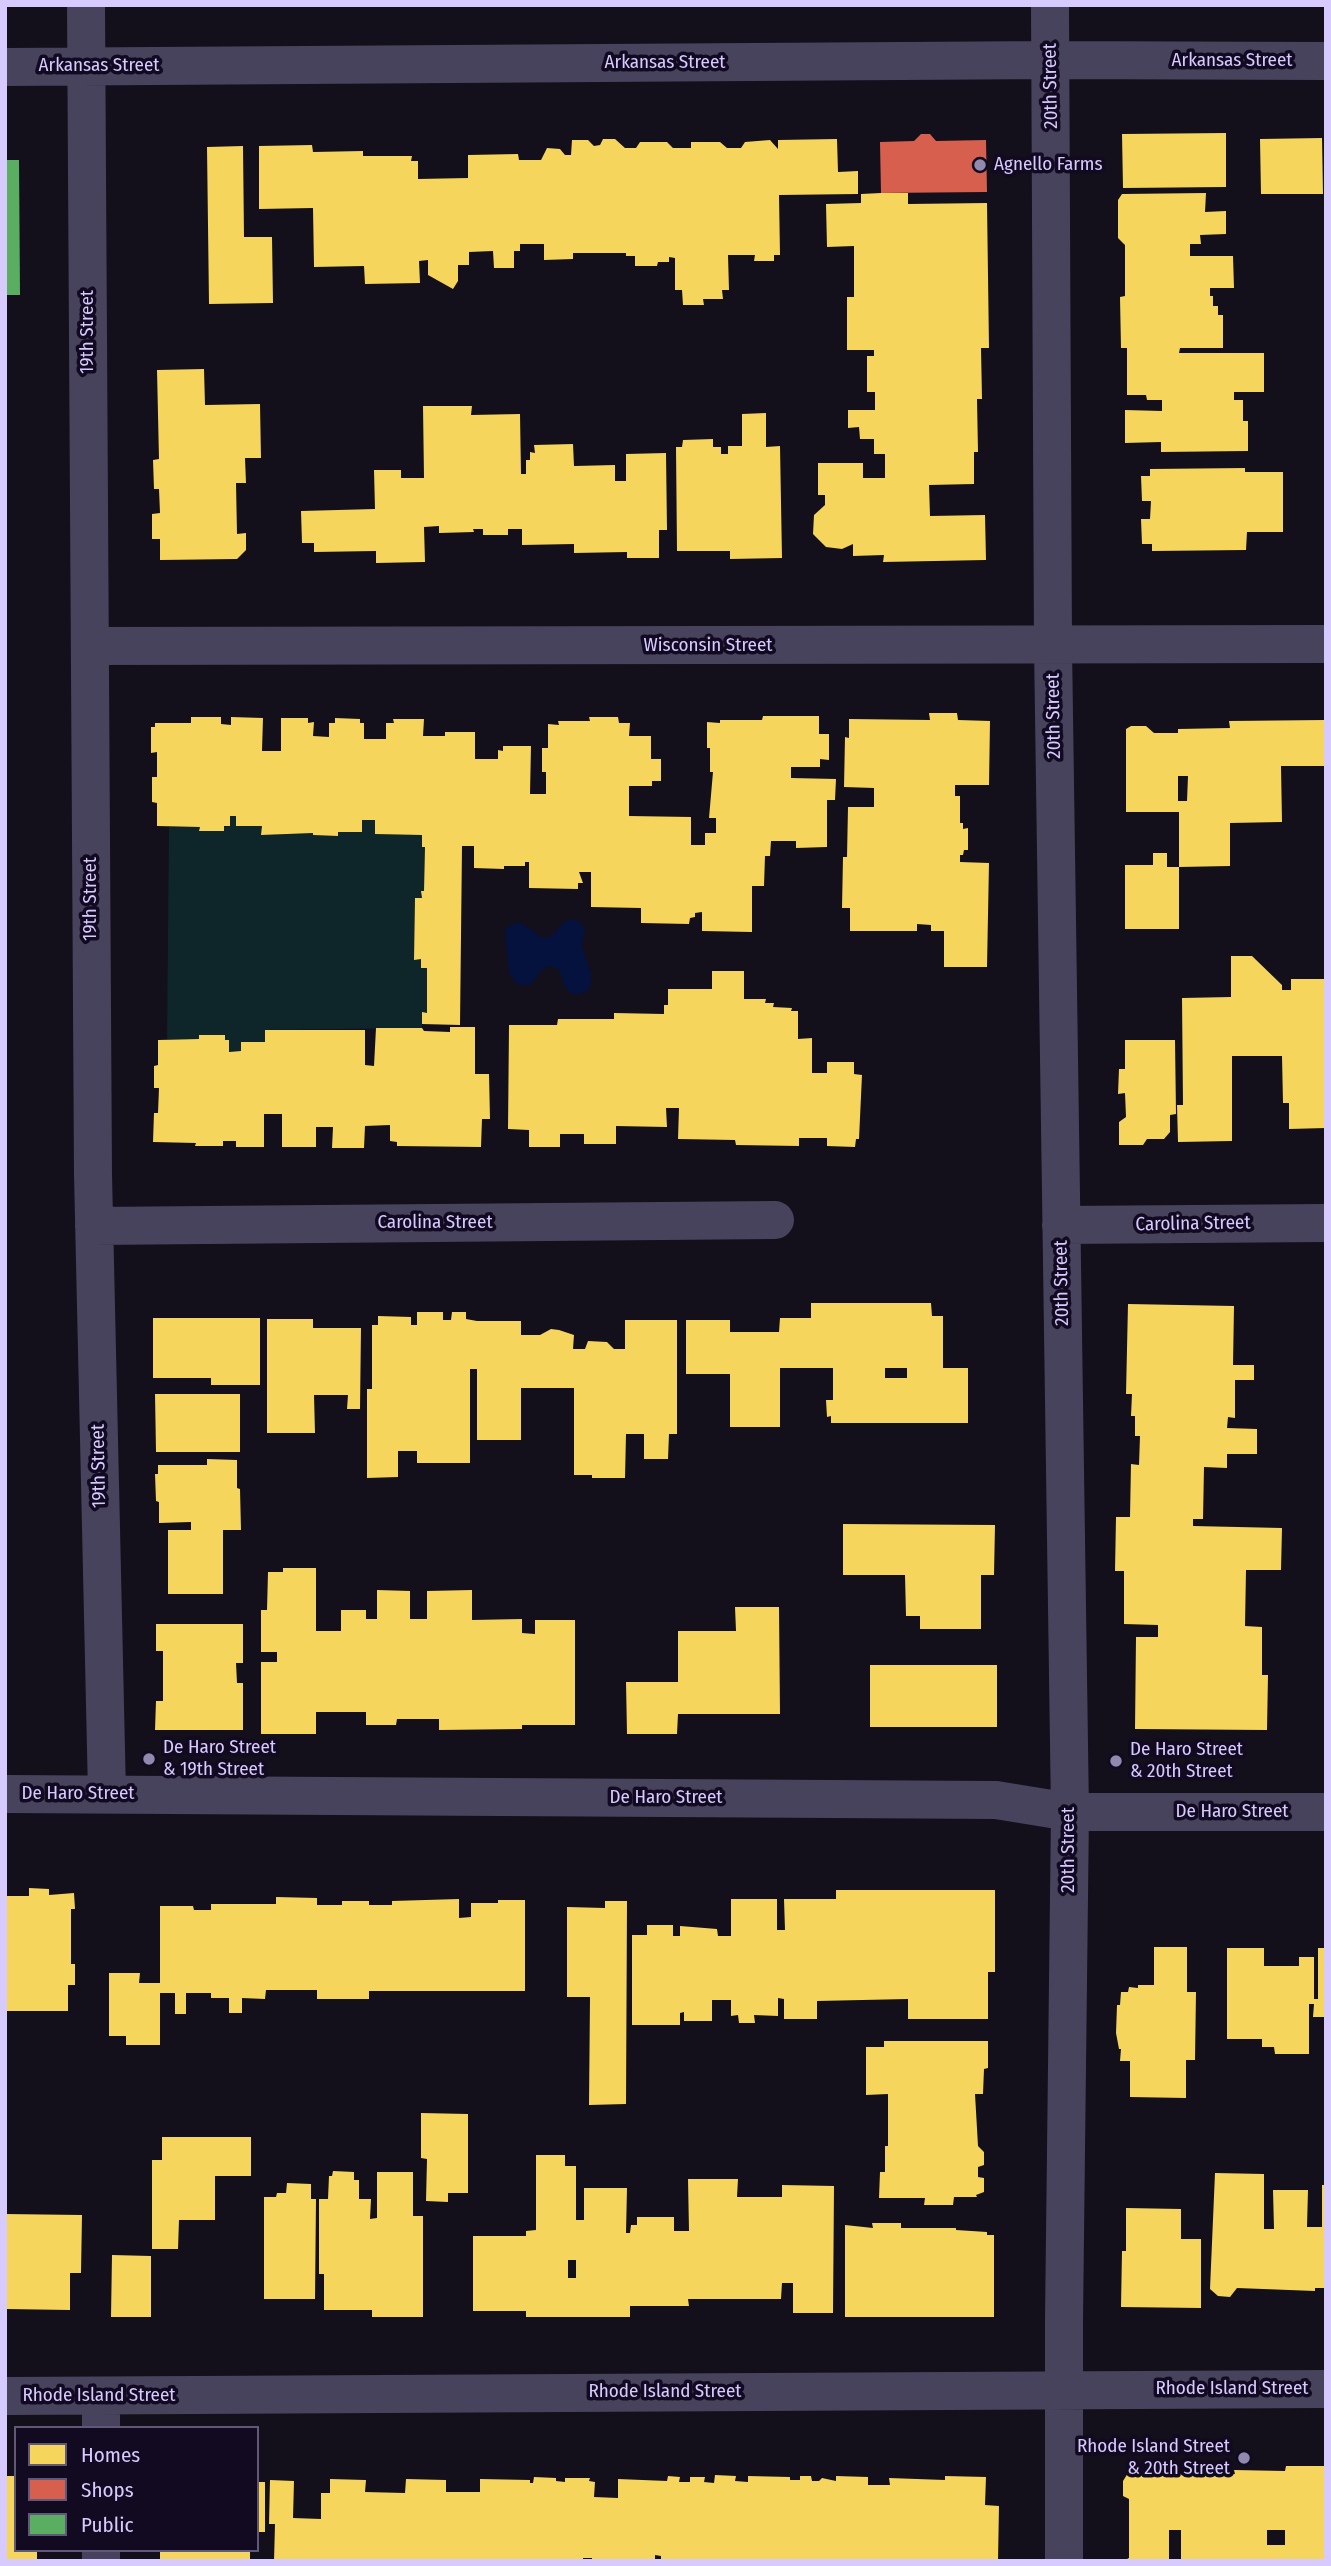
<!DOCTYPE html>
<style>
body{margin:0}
#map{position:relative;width:1331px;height:2566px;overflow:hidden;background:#130f1b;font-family:"Fira Sans Condensed",sans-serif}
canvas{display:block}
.frame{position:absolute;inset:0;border:7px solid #d7caff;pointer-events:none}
.legend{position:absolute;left:14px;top:2426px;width:245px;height:126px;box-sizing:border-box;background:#110a20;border:2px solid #605779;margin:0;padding:9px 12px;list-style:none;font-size:21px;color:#d7caff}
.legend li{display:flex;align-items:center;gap:14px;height:35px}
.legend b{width:35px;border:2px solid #605779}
</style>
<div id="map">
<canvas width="1331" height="2566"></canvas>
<div class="frame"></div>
<ul class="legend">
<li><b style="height:19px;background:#f6d55c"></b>Homes</li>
<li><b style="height:19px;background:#d6604d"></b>Shops</li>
<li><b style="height:19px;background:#5aae61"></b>Public</li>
</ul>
</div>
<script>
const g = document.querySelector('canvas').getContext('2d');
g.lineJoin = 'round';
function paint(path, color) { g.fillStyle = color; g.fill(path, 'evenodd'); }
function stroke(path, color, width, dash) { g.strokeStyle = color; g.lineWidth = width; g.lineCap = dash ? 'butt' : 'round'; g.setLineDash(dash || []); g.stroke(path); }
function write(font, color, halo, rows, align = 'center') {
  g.font = font + ' "Fira Sans Condensed",sans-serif'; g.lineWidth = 7; g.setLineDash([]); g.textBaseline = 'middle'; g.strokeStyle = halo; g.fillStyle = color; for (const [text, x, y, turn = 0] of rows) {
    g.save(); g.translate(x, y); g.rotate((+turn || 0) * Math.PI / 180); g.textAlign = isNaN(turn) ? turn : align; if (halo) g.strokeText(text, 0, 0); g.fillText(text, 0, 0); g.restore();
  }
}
paint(new Path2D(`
 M230,816H236V826H262V835L313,833V835L338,836V832H362V820H375V834L422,835L425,847L424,891H421L422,898L415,899L414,959H421L427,968V1013H422V1028L265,1030V1042H241V1051L229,1052V1040H225V1035H200L199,1039H167L169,827H200L199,830L230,826Z`), '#0e2529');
paint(new Path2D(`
 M575,919L585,928L582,946L592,977L589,989L581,994H572L565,987L559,970L551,966L543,969L531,985H518L509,973L505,933L507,927L518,922C546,934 539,951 565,921Z`), '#05123d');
paint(new Path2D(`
 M1226,133V187L1123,188L1122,134Z
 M1322,138L1323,194H1261L1260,139Z
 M603,139H615L625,148H636L640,142H667L673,148H691V142H720L727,148H741L745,142L770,140L778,149V140L837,139L838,172L858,171V194L779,195L780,255H774V261H754L755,255H728L729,290H722L723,299H703L704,305H683L682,290H675V258L669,257V262H658L657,266H635V256H626V253H573V259L544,260V244H520V251H514V268H494L493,251L469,252V265H458V281L453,289L428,275V260L419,261L420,283L365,284L364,266L314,267L313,208L259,209V146L312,145L313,152L363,151V156H412L411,161H418V179L468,178V155L518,154L519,160H541L547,148L560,149L565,155H571L572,140H588L594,146L600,145Z
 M243,146L244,237H272L273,303L209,304L207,147Z
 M881,193H908V204L987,203L989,348H981L982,399H977L978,452H974V484L929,485L930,516L985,515L986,560L883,562L884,555L853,556V544L842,549L826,547L813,534L814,515L825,505V495H818V463H863V478H885V454H874V439H860L859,427L848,428V410H875V392H867V356H874V350H847V297H854V246L827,247L826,204L861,203V194Z
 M1206,193L1205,212L1226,211V234L1200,235L1201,244H1190V256H1233L1234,288H1210V296H1213V306H1218V315H1223V348H1180L1179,353H1264V392H1234V400H1243V421H1248V451L1161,452V442L1125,443V410L1162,411V400H1147L1146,395H1127V348H1121L1120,297L1125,296V245L1118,238V200L1122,194Z
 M204,369L205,405L260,404L261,458H245L246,483H236L237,534L246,533V550L237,559L160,560V539H152V514L160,513L159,489H154L153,460L159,459L157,370Z
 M423,406H472L471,415L520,414L521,474H526V460H530V452L535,453L534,445L573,444L574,466L615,465V481H626V454L666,453L667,530H659V558H627V552L574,553V544L522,545V529H508V535H483V529H473L474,532L439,533V526L424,527L425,562L376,563V551L314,552V543H302L301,511L375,509L374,470H401V478H424Z
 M766,413V447L780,446L782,558L730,559V551H677L676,447H682L683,440L713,439V447H721V454H728V446H742V414Z
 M1245,468V472H1283V532H1247L1246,550L1152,551V544H1142L1141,519H1150L1151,501H1142L1141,476H1150V469Z
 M929,713H957L958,720L990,721L989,785H955V796H960V823H963V829L968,828V850H964L963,855H960V862L989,863L987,967H944V931H931V925L917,924V931H850V908H842L843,857H847L848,807H874V788L844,787L845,737L849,738V719L930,720Z
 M763,716H819V734H829V760L820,759V767H791V778L836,779L835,800H827V847L796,848V841H771L770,856H765L764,886H752V932L702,931V912L695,913V917L690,918L689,924L641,923V908L591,907V872H579L583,883H578V889L529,888V862H525V866H504V869L474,868V846H462L460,1025L422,1024V1012L427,1013V968H421V959L414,960L415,898H422L421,891H424L425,847H422V835L375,834V820H362V832H338V836L313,835V833L261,835L262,826H236V816H230V826H224V831H199L200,827L157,826V803L152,802V777H157V752L151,753V727H155V723H191V717H221V724L231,725V717L263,718L262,751H281V718H308V723L314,722L313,736L329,737V723H335V718L360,719V723H364V739H386V723H394L393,719H424L423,736H445V732H475V759H498V750L503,751V746H531L530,794H546V772H542V748H548V724L559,725L558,721H590L589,717H618L619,723H630L629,736H651V759H661V781H652V786H629V816L691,817V845H705V833H716V818H709L713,772H710V748H707V722L720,723V720H762Z
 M1325,720V766H1281L1282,822L1230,823V866L1179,867V929H1125V865H1153V853H1167V867H1179V812H1126V729L1131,726H1146L1154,733H1178V729L1230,728L1229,721ZM1178,776H1188L1187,801H1178Z
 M1231,956H1252L1282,985V990H1291V979H1326V1128L1289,1129V1103H1283L1282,1056H1232V1141L1178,1142L1177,1105H1183L1182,998L1231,997Z
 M712,971H744V999H766L765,1003H774L773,1007L792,1008L791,1011H798V1039L812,1038V1073H827V1062H854V1074L862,1075L859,1139H856L855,1147L827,1146V1138H799V1146L736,1145L735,1140L678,1139L679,1108H666L667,1127L616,1126V1144H584V1134H560V1147H529V1130L508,1129L509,1025H557L558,1019H614V1013L664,1014V1005H668V989H712Z
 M450,1027H475V1074H489L490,1119H482L481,1147L397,1146V1142L390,1141V1125L365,1126L364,1148H332L333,1127H316V1147H282V1114H264V1147H236V1141H223V1146H195L196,1143L153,1142L154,1113H158L159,1088H154V1066L158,1065V1040L199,1039V1035H225V1040H229V1052L241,1051V1042H265V1030H365V1065L374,1066L376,1028H422L424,1031L450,1032Z
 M1125,1040H1175L1176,1114L1170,1115V1132L1164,1139H1147L1143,1145H1119V1122L1126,1117L1125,1093L1118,1094L1119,1069H1125Z
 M811,1303H931L932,1316H943V1368H968V1423H831V1416L827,1417L826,1400H833V1368H780V1427H730V1374H686V1320H730V1332H779L780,1318H811ZM885,1368H907V1378H885Z
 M1128,1304L1234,1306L1233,1365H1254V1380H1235V1418L1228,1417L1227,1428L1257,1429V1454H1227V1468L1204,1467L1203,1519H1193V1526L1282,1528L1281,1570H1246L1245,1626L1262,1627V1675H1268L1267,1730L1135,1729L1136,1637H1158V1625L1124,1624V1571H1115L1116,1517H1130L1131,1464L1139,1465L1140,1436H1135V1416H1131L1132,1394H1126Z
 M417,1312H443V1320H451L452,1312H466V1319L477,1321H521V1335H540L551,1329L559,1330L574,1335L573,1349H585L588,1341L607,1342L614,1349H625V1320H677V1434H669L668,1459H644V1434H626L625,1478H592V1475H574V1388H521V1440H477V1369H470V1463H417V1451H398V1477L367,1478V1389H372V1325H378V1316L411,1317V1325H417Z
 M153,1318H260V1385H211V1378H153Z
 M267,1319H313V1328H361L360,1409H347L348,1395H314L315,1433H267Z
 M155,1394H240V1452H156Z
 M207,1459L237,1460V1488L240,1489L241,1530H223V1594H168V1530H191V1522L159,1523V1502L156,1501L155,1474H158V1465H207Z
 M843,1524L995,1525L994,1575H981V1629H920V1616H906L905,1575H843Z
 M283,1568H316V1631H341V1610H366V1619H377V1590L410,1591V1619H427V1591L472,1590V1620L522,1619V1633L535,1634V1620H575V1725H522V1729L439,1730V1719H397L396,1725H366V1712H316V1734H261V1662H277V1652H261V1610H267L268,1572H283Z
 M735,1607H779L780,1714H678L677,1734H627L626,1682H678V1631H736Z
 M156,1624H243V1663H236L237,1683H243V1730H155L156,1701H163V1651H156Z
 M870,1665H997V1727H870Z
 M29,1888L49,1889V1895L74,1893L75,1909H71V1964H75V1985H68V2011H5V1896H29Z
 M836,1890H995V1972H988V2019H908V1999L817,2001V2019H784V1999L778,1998V2016L754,2015L755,2023H739L738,2015L731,2016V2000H712V2021H684V2012L680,2013V2025H632V1935H647V1925H673V1936H680V1926L717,1929L718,1936H731V1899H777V1930H785L784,1899H836Z
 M276,1897L317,1898V1905H342V1901H369V1905H392V1901L459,1899V1918L471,1917V1903H498V1900H525V1991H369V1999H317V1990H266L265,1999L242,1998V2013H229V1998H211V1993H186V2014H175V1993H160V2045H126V2036H109V1973H140L139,1983H160V1906H193L194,1910H211V1904H276Z
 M605,1901H627L626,2104L589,2105L590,1997H567V1907L605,1908Z
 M1154,1947H1187V1992H1196L1195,2060H1186V2098L1130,2097V2061H1120L1121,2049H1119L1116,2033L1117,2005H1120L1121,1992H1128L1129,1987L1138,1988V1985H1154Z
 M1227,1948H1264V1966H1299V1957H1314V1999H1318V1948H1326V2017H1313L1314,2004H1309V2054H1275L1274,2047H1262V2039H1227Z
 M884,2041H988V2068L984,2069L983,2094H975L978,2146L984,2152V2165L978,2167V2177L984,2178V2192L976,2195L977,2197H954L953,2205H924L925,2198H879L880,2172H885V2146H888V2094L866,2095V2047H884Z
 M421,2113L468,2114V2193H448V2202L426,2201L427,2159L421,2158Z
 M162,2137H251V2176H215V2220H179L178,2249H152V2160H162Z
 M536,2155H565V2166H576V2220H584V2188H627L626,2233H630L631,2225H637V2217H674V2231H689L688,2179H738L737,2197H782V2185L834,2186L833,2313H793V2283H782L781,2299H688L689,2306H630V2317H526V2311H473V2236H526V2231L536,2230ZM568,2260H576V2278H568Z
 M333,2171L354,2172V2180H359V2199H371L370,2219L377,2218V2172H413V2216H423V2317H372V2310H324V2274H319V2199H328L329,2176H332Z
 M1215,2173L1264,2174V2229H1274L1273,2190H1308L1307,2227H1322V2185H1326V2288H1315V2291L1237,2288L1230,2297L1218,2296L1210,2289Z
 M287,2183L311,2184V2199H316L315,2299H264V2197H276L277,2193H286Z
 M1126,2208L1181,2209V2239H1201V2308L1121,2307L1122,2251H1126Z
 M5,2214L82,2215L81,2273H70V2310L5,2309Z
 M872,2223H901V2228H956V2230L987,2232V2235H994V2317H845V2225L873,2228Z
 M112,2255L151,2256V2317H111Z
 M1286,2466H1326V2561H1181V2530H1169V2561H1123L1129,2558V2499L1123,2496V2481L1128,2473H1192L1193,2467H1220V2473L1235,2474L1234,2470L1285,2471ZM1267,2530H1285V2545H1267Z
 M715,2475L736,2476L735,2481L748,2482V2476L790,2477V2480H800V2476H811L812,2481H819L822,2478L836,2481V2476L868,2477V2485H890L889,2478L945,2480V2476L986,2477L985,2505L999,2506L998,2561H661V2556L655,2555V2561H592V2558H583V2561H274L275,2524H269L270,2480L294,2481L293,2518L321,2519V2493H330V2479L366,2480L365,2492L405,2493L406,2479L446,2480V2492H480V2479L530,2480V2483H533L534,2477L556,2478V2481L565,2482V2478H590L589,2481L595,2482L594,2497L618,2498V2479L667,2481L668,2476L680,2477L679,2482H690V2477H705L704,2482L714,2483Z
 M5,2476H16V2550H37V2561H5Z
 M257,2482H265V2532H257Z
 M160,2550H250V2561H160Z`), '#f6d55c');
paint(new Path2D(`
 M921,134H930L936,141L986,140L987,192L881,193L880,142L914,141Z`), '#d6604d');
paint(new Path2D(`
 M5,160H19L20,295H5Z`), '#5aae61');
stroke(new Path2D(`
 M86,5L93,1174L107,1793
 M1050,5L1053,646L1070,1812L1064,2320V2561
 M5,67L1051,60L1326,61
 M90,646L1326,644
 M1061,1225L1326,1223
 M94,1226L775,1220
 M5,1794L996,1800L1070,1812H1326
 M5,2396L1326,2389
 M101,2396V2428
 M101,2561V2550`), '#48435d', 38);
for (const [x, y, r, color] of [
 [980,165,7,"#9289af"],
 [149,1759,7,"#9289af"],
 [1116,1761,7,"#9289af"],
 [1244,2458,7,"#9289af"]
]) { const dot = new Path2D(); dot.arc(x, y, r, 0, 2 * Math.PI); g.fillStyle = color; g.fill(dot); stroke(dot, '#110a20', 2.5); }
write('19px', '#d7caff', '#110a20', [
 ["Arkansas Street",1232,61],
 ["Arkansas Street",665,63],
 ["Arkansas Street",99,66],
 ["20th Street",1051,86,-91],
 ["19th Street",88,332,-90],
 ["Wisconsin Street",708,646],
 ["20th Street",1054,716,-91],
 ["19th Street",91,899,-90],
 ["Carolina Street",435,1223],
 ["Carolina Street",1193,1224,-1],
 ["20th Street",1062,1283,-91],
 ["19th Street",99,1466,-91],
 ["De Haro Street",78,1794],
 ["De Haro Street",666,1798],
 ["De Haro Street",1232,1812],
 ["20th Street",1069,1850,-90],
 ["Rhode Island Street",1232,2389],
 ["Rhode Island Street",665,2392],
 ["Rhode Island Street",99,2396]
]);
write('19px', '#d7caff', '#110a20', [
 ["Agnello Farms",994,165],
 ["De Haro Street",163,1748],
 ["& 19th Street",163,1770],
 ["De Haro Street",1130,1750],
 ["& 20th Street",1130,1772],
 ["Rhode Island Street",1230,2447,"right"],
 ["& 20th Street",1230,2469,"right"]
], 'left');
</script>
